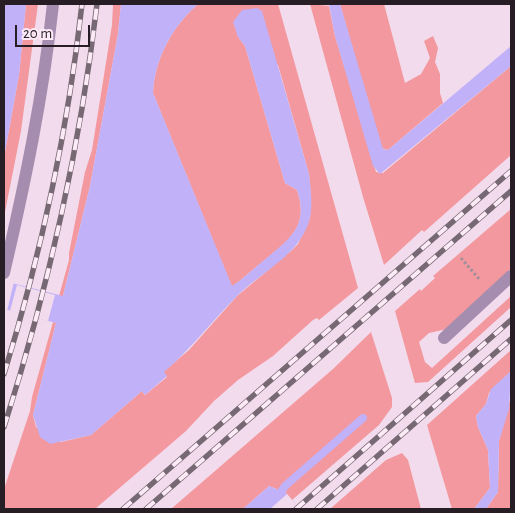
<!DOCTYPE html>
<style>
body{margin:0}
#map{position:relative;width:515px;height:513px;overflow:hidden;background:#f2dbec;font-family:"Alegreya Sans",sans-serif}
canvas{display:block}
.frame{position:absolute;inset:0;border:5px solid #261e24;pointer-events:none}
.scale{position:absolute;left:15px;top:25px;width:75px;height:22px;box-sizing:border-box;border:2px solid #261e24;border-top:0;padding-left:6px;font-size:15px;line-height:18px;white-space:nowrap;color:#261e24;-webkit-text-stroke:4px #fceaf7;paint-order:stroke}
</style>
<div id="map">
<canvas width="515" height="513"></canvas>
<div class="frame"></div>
<div class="scale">20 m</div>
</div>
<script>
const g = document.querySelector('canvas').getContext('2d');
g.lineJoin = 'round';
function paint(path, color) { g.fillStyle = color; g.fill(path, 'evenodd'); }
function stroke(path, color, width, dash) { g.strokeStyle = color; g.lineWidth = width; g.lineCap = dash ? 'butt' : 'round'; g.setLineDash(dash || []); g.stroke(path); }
paint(new Path2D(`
 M26,4H38L21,131L4,217V157L19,75Z
 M113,4H121L118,34L90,186L63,296H59L69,260V253L85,172L92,150L112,25Z
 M198,4H278L358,288L319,320L317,318L313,320L273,356L238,380L214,401L186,431L95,509H4V489L30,411L32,397L53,322L56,323L33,415L36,427L61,442L91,435L142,391L145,395L167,377L163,372L189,350L237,296L291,251L298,244L310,218L311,197L309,174L278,65L238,37L245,46L285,183L297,190C309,226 291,238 266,259C254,268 244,278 232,287L153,93C155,58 172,27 198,4Z
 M310,4L329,6L335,36L376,172L383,173L511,66V155L424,232L422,230L384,265L363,197Z
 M340,4H384L405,83L421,74L430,58L424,41L433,36L438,48L435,62L440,74V93L443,103L388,150L381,148Z
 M511,209V269L447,329L429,333L419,342L425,362L432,368L511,296V307L428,382L415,383L395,311L420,289L421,291L435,278L433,276Z
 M371,332L392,398V407L379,425L292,500L286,493L269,486L243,509H171L333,369Z
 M511,350V371L489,393L486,404L476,416L478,427L488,450L490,488L474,509H452L427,425Z
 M511,396V509H486L498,492L499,441Z
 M402,453L408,460L421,509H330L386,460Z`), '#f3989e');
paint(new Path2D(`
 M4,4H26L19,75L4,157Z
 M121,4H198C172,27 155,58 153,93L232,286C243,279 252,270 263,261C288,240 310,227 297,190L285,183L245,46L238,37L233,22L242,10L257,8L262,11L309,174C311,192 314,211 307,227C294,258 260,273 237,296C212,321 191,349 164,372L167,376L145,395L142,391L91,435L50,444L40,437L33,415L56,323L4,309V281L63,296L90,186L118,34Z
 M329,4H340L383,149L388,150L511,46V66L380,174L373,166L335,36Z
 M511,371L509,409L499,441L498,492L486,509H474L490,488L488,450L478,427L476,416L486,404L491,389Z
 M269,486L286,493L300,509H243Z`), '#c1b1f8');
paint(new Path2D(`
 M4,280L14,282L7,311L4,310Z
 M17,285L55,295L48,321L10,311Z
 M287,494L300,509H270Z`), '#f2dbec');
stroke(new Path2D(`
 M281,492L285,486L363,418`), '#c1b1f8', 8);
stroke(new Path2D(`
 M461,258L480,280`), '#9e8e9a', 3, [2.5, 2.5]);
stroke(new Path2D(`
 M444,338L511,276`), '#a58db0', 12);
stroke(new Path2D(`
 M4,273C25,183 43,97 53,4`), '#a58db0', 12);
const rail = new Path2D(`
 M4,374C41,254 68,129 82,4
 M4,427C48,289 80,148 97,4
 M123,509L511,171
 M146,509L511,191
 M296,509L511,320
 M317,509L511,339`);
stroke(rail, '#776973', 5.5);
stroke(rail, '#fceaf7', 4, [11]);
</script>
